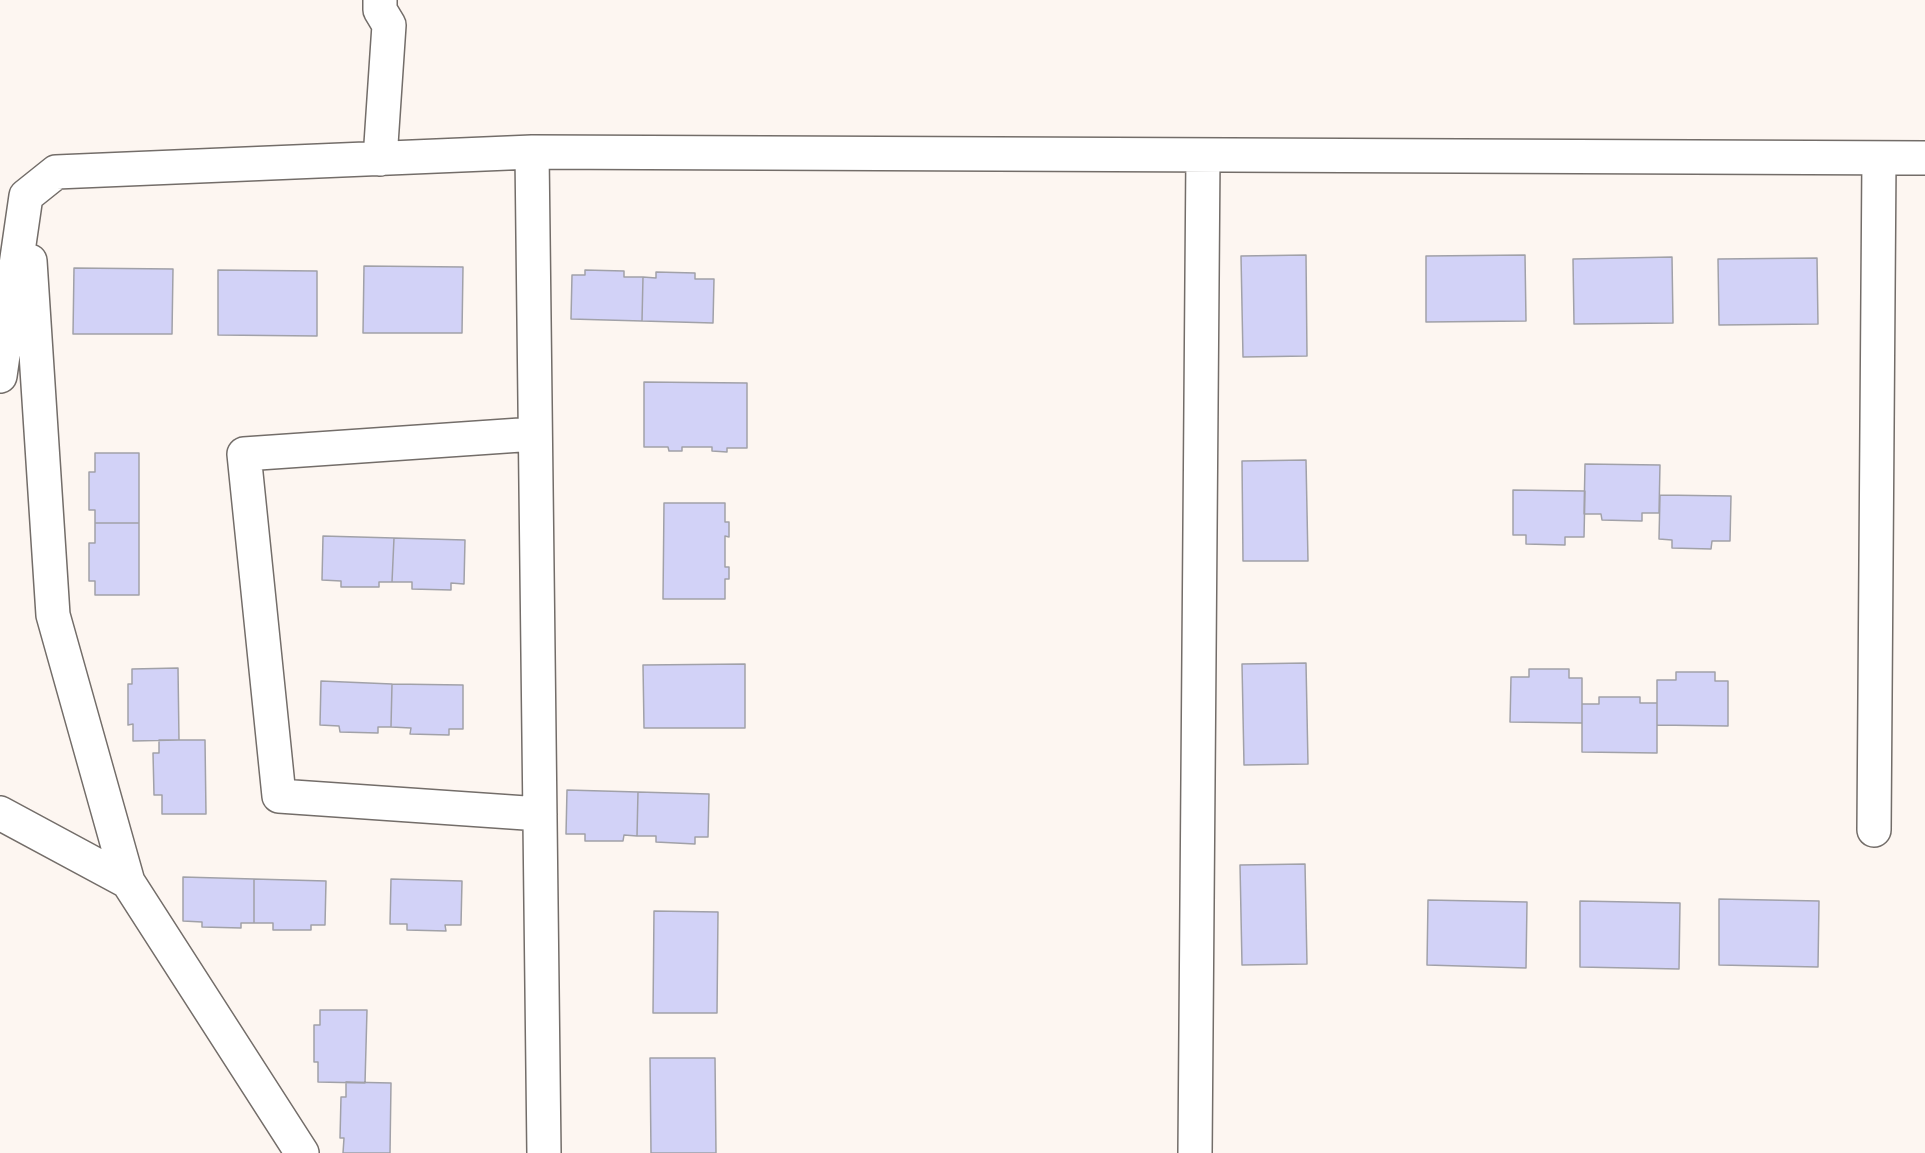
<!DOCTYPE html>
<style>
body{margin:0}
canvas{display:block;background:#fdf6f1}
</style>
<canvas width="1925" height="1153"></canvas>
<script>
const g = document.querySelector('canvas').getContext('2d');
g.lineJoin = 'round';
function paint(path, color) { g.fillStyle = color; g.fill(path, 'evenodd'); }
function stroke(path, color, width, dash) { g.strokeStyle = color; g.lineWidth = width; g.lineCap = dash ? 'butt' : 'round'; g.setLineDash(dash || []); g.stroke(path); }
const building = new Path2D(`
 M1306,255L1307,356L1243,357L1241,256Z
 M1525,255L1526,321L1426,322V256Z
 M1672,257L1673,323L1574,324L1573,259Z
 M1817,258L1818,324L1719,325L1718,259Z
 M364,266L463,267L462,333H363Z
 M74,268L173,269L172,334H73Z
 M218,270L317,271V336L218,335Z
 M585,270L624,271V277H643L642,321L571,319L572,275H585Z
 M656,272L695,273V279H714L713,323L642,321L643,277L656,278Z
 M644,382L747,383V448H727V452L712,451V447H682V451H669L668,447H644Z
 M95,453H139V523H95V510H89V472H95Z
 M1306,460L1308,561H1243L1242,461Z
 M1585,464L1660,465L1659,513H1642V521L1602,520L1601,514H1584Z
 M1513,490L1585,491L1584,537H1565V545L1526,544V535H1513Z
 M1660,495L1731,496L1730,541H1712L1711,549L1672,548V540L1659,539Z
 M664,503H725V522H729V537L725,536V567H729V579H725V599H663Z
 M95,523H139V595H95V581H89V543H95Z
 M323,536L394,538L392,582H379V587H341V581L322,580Z
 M394,538L465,540L464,584L451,583V590L412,589V582H392Z
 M1306,663L1308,764L1244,765L1242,664Z
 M745,664V728H644L643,665Z
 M178,668L179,740L133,741V724L128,725V684H132V669Z
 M1529,669H1569V678H1582V723L1510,722L1511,677H1529Z
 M1676,672H1715V681H1728V726L1657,725V680H1676Z
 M321,681L392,684L391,727H378V733L340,732L339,726L320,725Z
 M392,684L463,685V729H449V735L410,734L411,728L391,727Z
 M1599,697H1640V703H1657V753L1582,752V704H1599Z
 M159,740H205L206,814H162V795H154L153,753H159Z
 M567,790L638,792L637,836L624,835L623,841H585V834H566Z
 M638,792L709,794L708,837H695V844L656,842V836H637Z
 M1305,864L1307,964L1242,965L1240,865Z
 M183,877L254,879V923H241V928L202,927V922L183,921Z
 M254,879L326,881L325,925H311V930H273V923H254Z
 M391,879L462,881L461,925H445L446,931L407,930V924H390Z
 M1719,899L1819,901L1818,967L1719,965Z
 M1428,900L1527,902L1526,968L1427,965Z
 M1580,901L1680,903L1679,969L1580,967Z
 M654,911L718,912L717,1013H653Z
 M320,1010H367L365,1083L318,1082V1062H314V1025H320Z
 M650,1058H715L716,1153H651Z
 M346,1082L391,1083L390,1153H343L344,1138H340L341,1097H346Z`);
paint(building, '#d2d2f7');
stroke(building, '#a1a1a8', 1.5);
const street = new Path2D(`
 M532,152L544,1153
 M380,159L389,25L380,10V0
 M30,261L53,615L128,882L302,1153
 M0,376L26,196L56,172L532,152L1925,158
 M535,434L244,454L279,796L540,814
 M0,813L128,882
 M1874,830L1879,158
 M1195,1153L1203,155`);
stroke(street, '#736d69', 36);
stroke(street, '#fff', 33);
</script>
